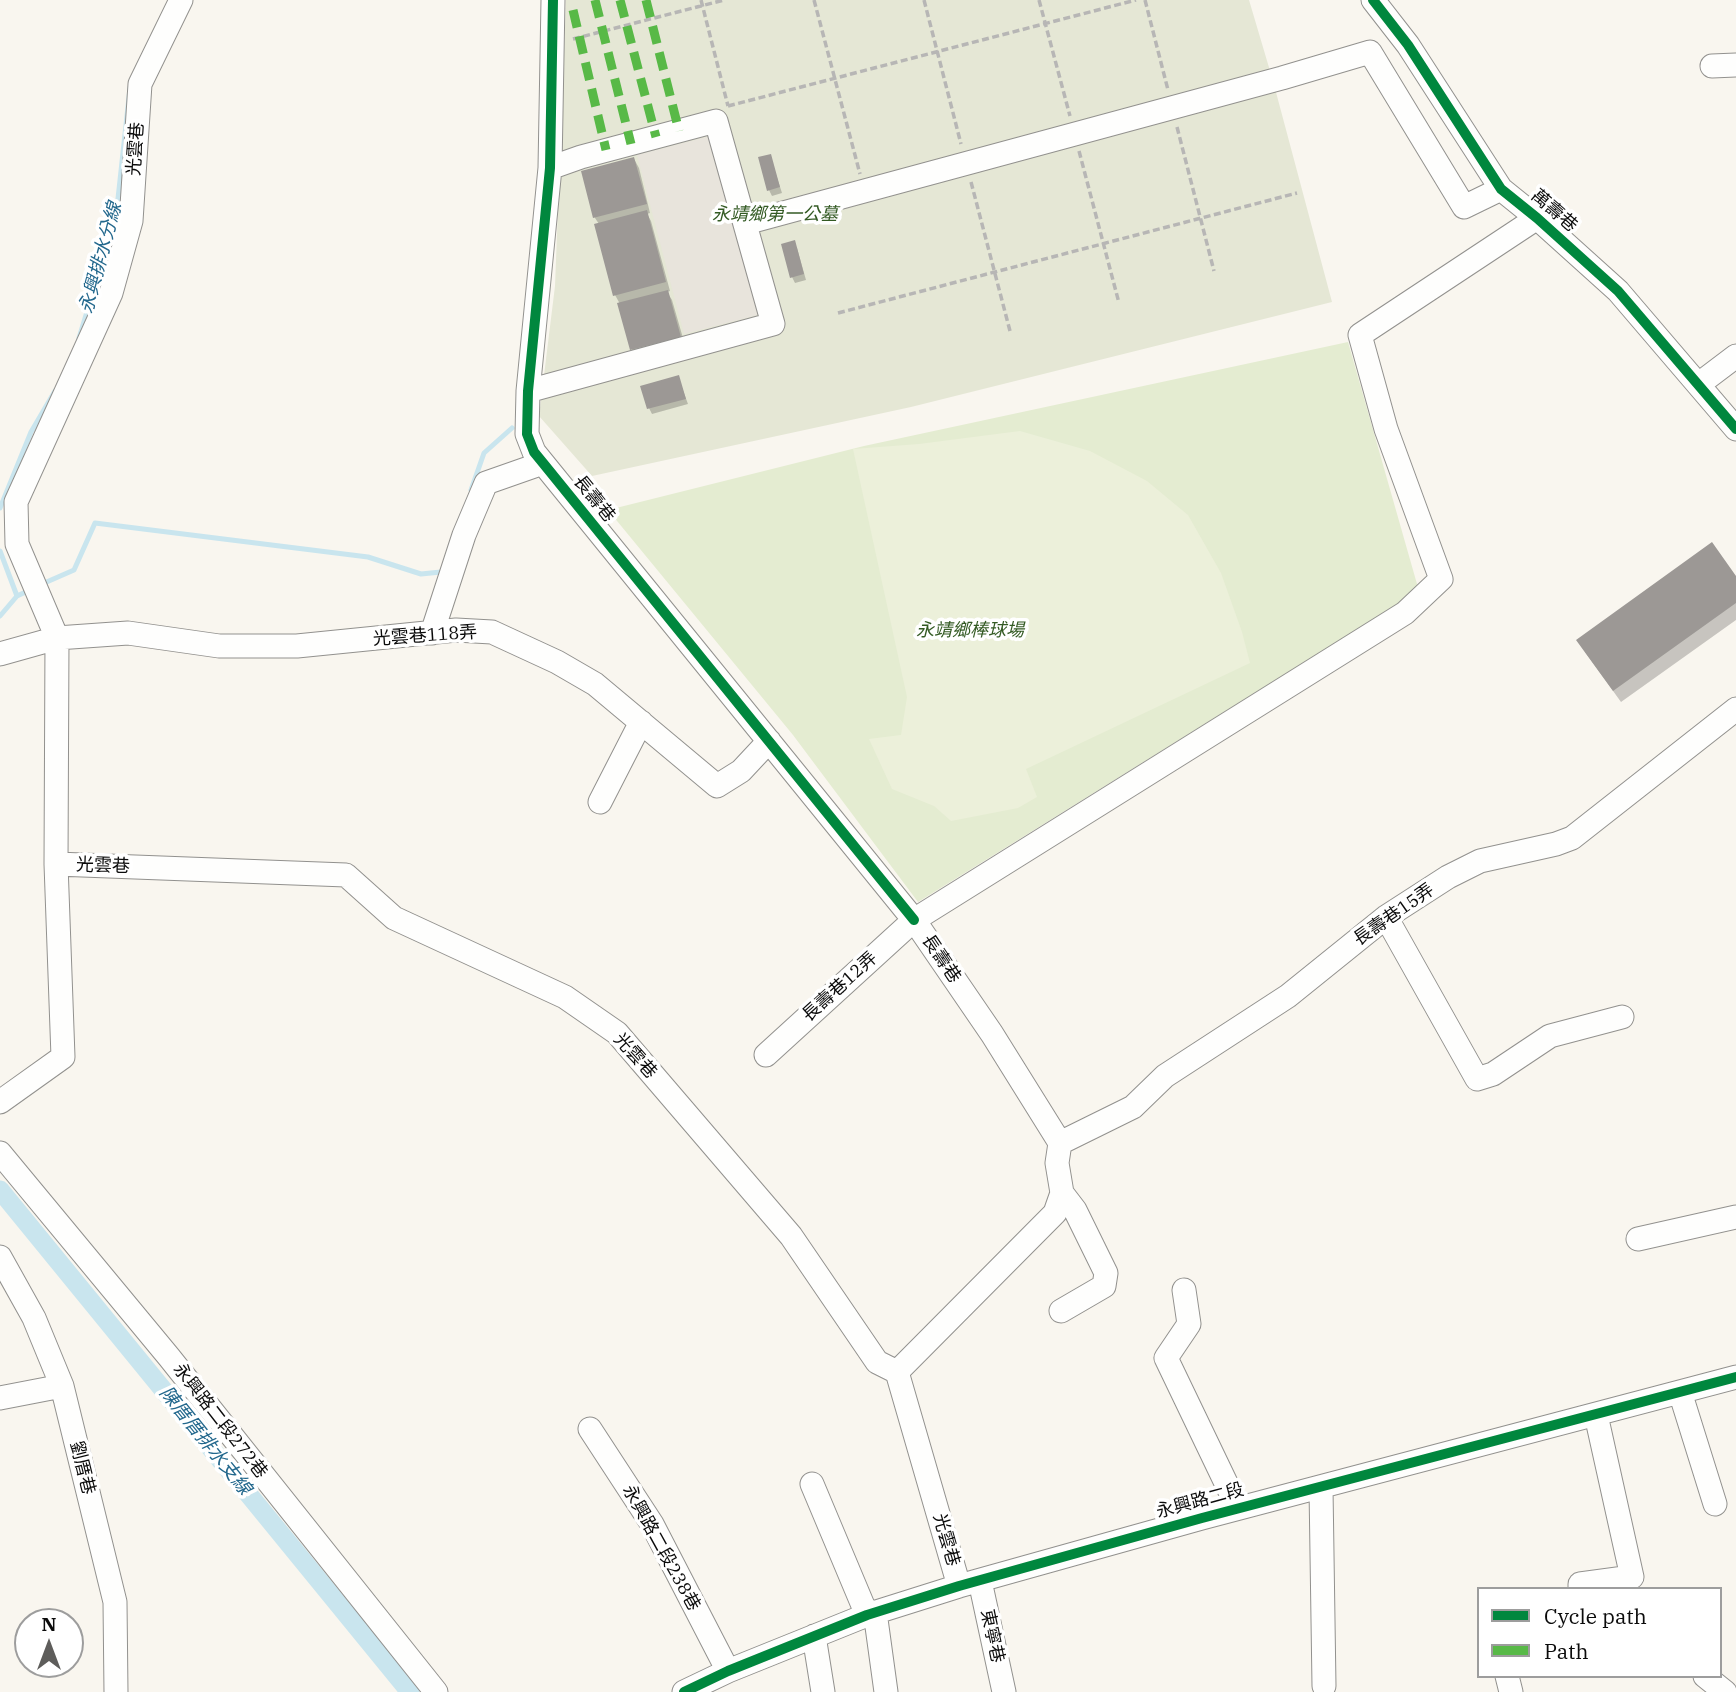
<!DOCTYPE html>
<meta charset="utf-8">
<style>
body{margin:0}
#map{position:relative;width:1736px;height:1692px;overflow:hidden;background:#f9f6ef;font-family:"IBM Plex Serif",serif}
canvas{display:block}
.legend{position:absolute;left:1477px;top:1587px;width:245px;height:91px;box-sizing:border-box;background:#fff;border:2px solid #9d9d9d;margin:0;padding:9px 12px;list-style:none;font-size:21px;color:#0b0b0b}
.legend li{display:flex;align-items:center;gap:14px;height:35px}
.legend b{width:35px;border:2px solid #9d9d9d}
.north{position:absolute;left:14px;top:1608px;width:70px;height:70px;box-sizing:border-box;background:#fff;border:2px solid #9d9d9d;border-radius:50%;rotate:0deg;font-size:19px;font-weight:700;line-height:28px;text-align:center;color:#0b0b0b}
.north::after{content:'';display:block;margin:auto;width:24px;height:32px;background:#5e5d5b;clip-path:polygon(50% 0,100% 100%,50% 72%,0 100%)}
</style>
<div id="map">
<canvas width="1736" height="1692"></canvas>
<ul class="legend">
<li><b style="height:9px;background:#00873e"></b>Cycle path</li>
<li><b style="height:9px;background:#58b947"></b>Path</li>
</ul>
<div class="north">N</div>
</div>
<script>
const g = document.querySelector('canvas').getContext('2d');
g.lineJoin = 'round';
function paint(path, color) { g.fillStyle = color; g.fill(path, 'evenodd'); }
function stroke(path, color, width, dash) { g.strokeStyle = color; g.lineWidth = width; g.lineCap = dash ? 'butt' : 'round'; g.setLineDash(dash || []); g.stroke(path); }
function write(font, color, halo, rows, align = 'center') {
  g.font = font + ' "IBM Plex Serif","Noto Sans TC",serif'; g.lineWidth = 7; g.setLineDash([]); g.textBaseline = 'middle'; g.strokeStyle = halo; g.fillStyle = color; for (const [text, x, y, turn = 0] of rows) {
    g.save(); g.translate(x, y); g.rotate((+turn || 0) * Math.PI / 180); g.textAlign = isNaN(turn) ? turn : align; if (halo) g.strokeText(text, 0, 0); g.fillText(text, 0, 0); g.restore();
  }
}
paint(new Path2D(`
 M1348,342L1419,591L918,902L793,735L608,510L864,446Z`), '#e4ecd1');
paint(new Path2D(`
 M566,0H1249L1273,81L1332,302L911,407L592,476L539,416L555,286Z`), '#e5e7d5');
paint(new Path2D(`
 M1020,431L1090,451L1147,481L1188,515L1221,573L1242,632L1250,663L1026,769L1037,797L1018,808L951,821L934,806L892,789L869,739L901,735L907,697L853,449L919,444Z`), '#ecf0da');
paint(new Path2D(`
 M714,135L762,314L684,334L637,155Z`), '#e8e4dc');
paint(new Path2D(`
 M770,156L782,193L772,196L769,190Z
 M634,159L639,168L650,213L647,214L651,221L670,291L667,292L672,300L685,345L637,359L632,350L620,304L615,295L599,224L595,218L583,173Z
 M797,248L806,280L795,283L792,277Z
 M678,377L688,404L652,414L649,408Z
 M1736,579V620L1621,702L1585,652Z`), '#0003');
stroke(new Path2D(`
 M79,338L116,217L130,88
 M471,490L484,453L512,428
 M0,508L31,432L55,391
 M0,551L17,596L0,616
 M42,584L74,570L95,523L368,557L421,574L441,572L443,569
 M17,596L30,590`), '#c9e5ee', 5);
stroke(new Path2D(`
 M0,1190L410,1692`), '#c9e5ee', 19);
paint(new Path2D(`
 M771,154L780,187L767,191L758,157Z
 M634,157L647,204L593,218L581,171Z
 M647,210L666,282L613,296L594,224Z
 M795,240L804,274L790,278L781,244Z
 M668,290L681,337L630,350L617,303Z
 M679,375L686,399L647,409L640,386Z
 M1712,542L1736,576V603L1613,691L1576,640Z`), '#9c9895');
const minor = new Path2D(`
 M553,0L550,168L528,391L527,434L534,452L914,920L992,1034L1060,1143L1057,1163L1062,1193L1055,1213L897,1372
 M1373,0L1408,45L1501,189L1537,218L1618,291L1736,429
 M1712,66L1736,65
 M746,223L1282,78L1370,52L1464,207L1501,189
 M1699,384L1736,356
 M528,391L773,324L716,121L581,157L550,168
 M432,633L464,535L486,483L543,463
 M0,654L57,638L128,633L219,646H297L456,630L492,632L557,662L595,684L717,786L741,771L769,741
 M600,802L641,722
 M56,864L57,638L17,544L16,502L111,293L131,221L140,84L181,0
 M1386,917L1477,1079L1493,1074L1550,1036L1622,1017
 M766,1055L914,920L1405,613L1441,579L1386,429L1360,335L1537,218
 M0,1102L63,1057L56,864L346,875L394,918L565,997L617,1033L791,1236L877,1362L897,1372L959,1586
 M1060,1143L1133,1107L1165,1076L1288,996L1386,917L1448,877L1480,861L1556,844L1572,838L1736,709
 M0,1153L169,1357L436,1692
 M1638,1239L1736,1217
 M0,1257L34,1318L62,1386L115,1602L116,1692
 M1184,1290L1189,1324L1166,1358L1238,1508
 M1061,1311L1104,1286L1106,1273L1075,1210L1062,1193
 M1680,1392L1715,1504
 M0,1398L62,1386
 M590,1429L652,1524L728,1671
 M812,1484L867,1615
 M1321,1488L1324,1686
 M980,1581L1004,1692
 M1580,1589V1584L1632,1577L1596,1415
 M875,1612L886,1692
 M814,1636L823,1692
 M1507,1676L1511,1692
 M1705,1676L1725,1692
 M684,1692L728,1671L867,1615L959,1586L1202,1518L1736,1377`);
stroke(minor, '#92918e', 25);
stroke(new Path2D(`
 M701,0L728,106
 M814,0L860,174
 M924,0L961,144
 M1039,0L1070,116
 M1145,0L1168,90
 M573,39L724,0
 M728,106L1136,0
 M1177,127L1214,271
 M1079,151L1119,303
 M971,182L1010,331
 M838,313L1297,193`), '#b7b6b5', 3.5, [7, 3.5]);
stroke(minor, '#fefefd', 23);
stroke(new Path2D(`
 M595,0L631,144
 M620,0L656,137
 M646,0L679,131
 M573,10L606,150`), '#58b947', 9, [18, 9]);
stroke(new Path2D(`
 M553,0L550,168L528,391L527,434L534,452L543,463L914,920
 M1373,0L1408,45L1501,189L1537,218L1618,291L1736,429
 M684,1692L728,1671L867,1615L959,1586L1202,1518L1736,1377`), '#00873e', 10);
write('18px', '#0b0b0b', '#fff', [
 ["光雲巷",136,149,-86],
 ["萬壽巷",1554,211,41],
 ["長壽巷",594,499,51],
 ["光雲巷118弄",425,636,-4],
 ["光雲巷",103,866,2],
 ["長壽巷15弄",1394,915,-35],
 ["長壽巷",941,959,56],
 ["長壽巷12弄",840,987,-42],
 ["光雲巷",635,1056,48],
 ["永興路二段272巷",220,1421,52],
 ["劉厝巷",82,1468,76],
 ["永興路二段",1200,1501,-15],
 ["光雲巷",946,1540,74],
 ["永興路二段238巷",661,1548,61],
 ["東寧巷",992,1636,78]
]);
write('italic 18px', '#335a23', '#fff', [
 ["永靖鄉第一公墓",775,215],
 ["永靖鄉棒球場",970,631]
]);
write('italic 19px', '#23688d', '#fff', [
 ["永興排水分線",101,258,-75],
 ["陳厝厝排水支線",205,1441,51]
]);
</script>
